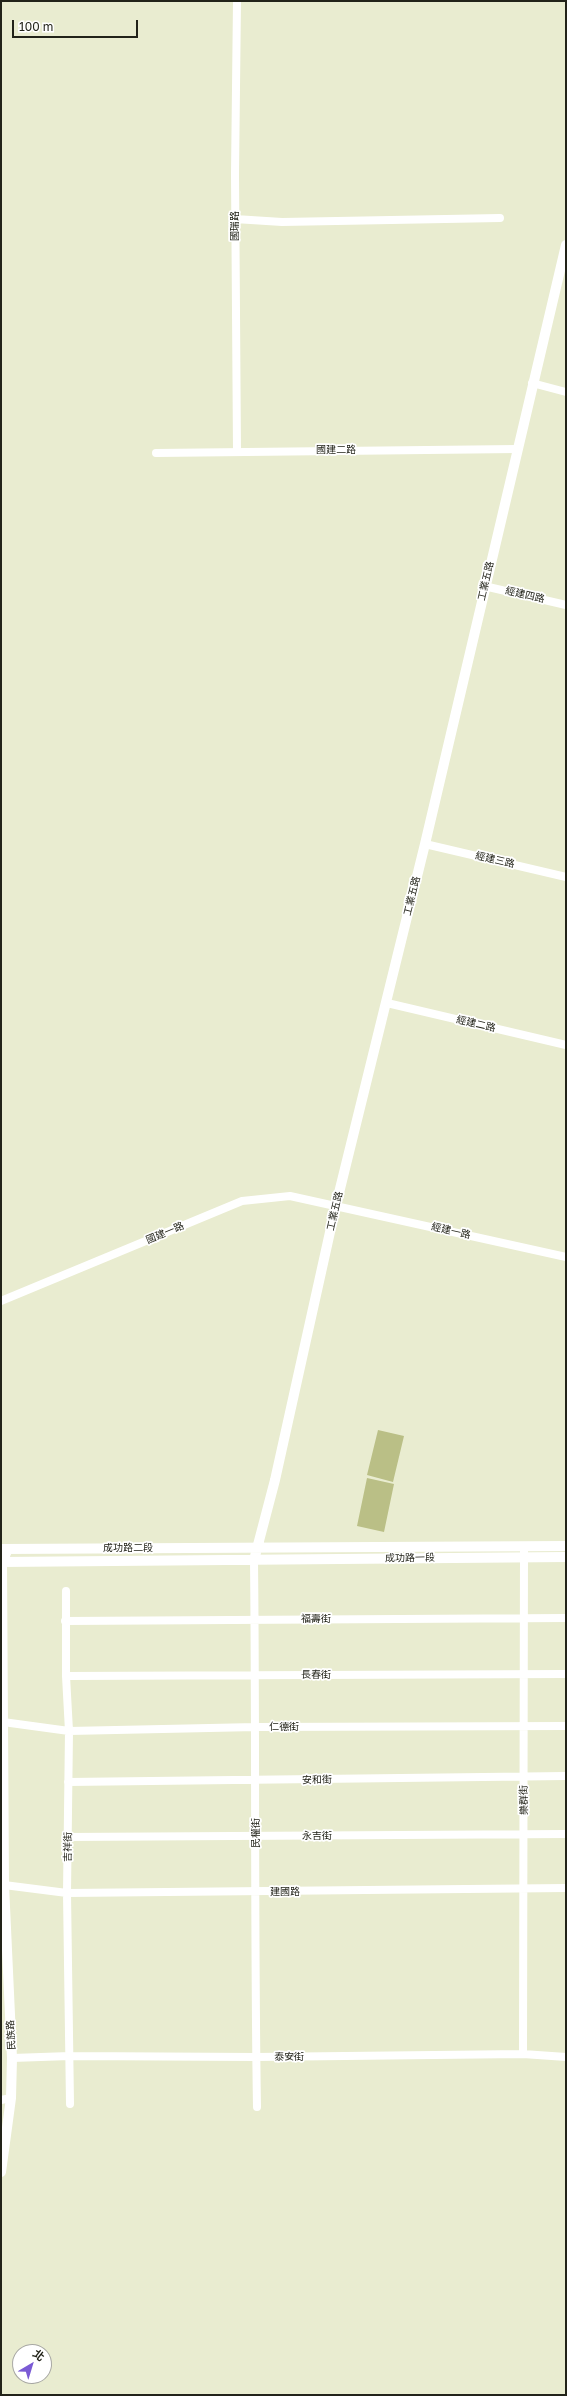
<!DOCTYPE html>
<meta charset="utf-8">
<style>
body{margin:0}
#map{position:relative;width:567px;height:2396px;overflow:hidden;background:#e9ecd0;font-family:"Golos Text","Noto Sans TC",sans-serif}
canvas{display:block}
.frame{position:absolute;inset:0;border:2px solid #222319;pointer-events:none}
.north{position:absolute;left:12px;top:2344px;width:40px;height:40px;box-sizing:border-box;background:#fff;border:1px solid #a7a7a3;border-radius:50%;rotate:38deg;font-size:11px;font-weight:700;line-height:16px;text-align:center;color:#222319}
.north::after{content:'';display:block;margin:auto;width:14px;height:18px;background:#7b5bd5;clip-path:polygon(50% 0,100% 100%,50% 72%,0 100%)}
.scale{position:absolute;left:12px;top:20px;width:126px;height:18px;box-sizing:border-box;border:2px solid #222319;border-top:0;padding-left:5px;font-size:12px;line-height:14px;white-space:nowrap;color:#222319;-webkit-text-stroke:3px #fff;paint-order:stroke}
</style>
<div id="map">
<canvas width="567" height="2396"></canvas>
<div class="frame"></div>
<div class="north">北</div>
<div class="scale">100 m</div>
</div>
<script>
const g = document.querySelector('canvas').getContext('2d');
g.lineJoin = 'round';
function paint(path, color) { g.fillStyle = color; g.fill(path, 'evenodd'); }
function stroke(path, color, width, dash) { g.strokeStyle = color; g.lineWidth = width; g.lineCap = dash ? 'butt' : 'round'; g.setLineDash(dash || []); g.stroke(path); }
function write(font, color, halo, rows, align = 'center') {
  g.font = font + ' "Golos Text","Noto Sans TC",sans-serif'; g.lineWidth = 3.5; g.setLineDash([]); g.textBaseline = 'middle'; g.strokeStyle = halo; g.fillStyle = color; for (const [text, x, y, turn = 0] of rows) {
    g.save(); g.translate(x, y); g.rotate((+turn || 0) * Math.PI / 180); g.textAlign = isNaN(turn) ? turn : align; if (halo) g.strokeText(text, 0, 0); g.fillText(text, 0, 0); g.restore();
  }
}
paint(new Path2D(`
 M378,1430L404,1436L393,1482L367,1475Z
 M367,1478L394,1484L384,1532L357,1526Z`), '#babf86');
stroke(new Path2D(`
 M235,219L282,222L500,218
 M532,383L566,392
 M237,451L235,174L237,1
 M156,453L517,449
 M484,586L566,605
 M425,844L566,877
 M387,1003L566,1045
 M1,1301L242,1201L290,1196L566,1257
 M254,1560C256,1742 254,1924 257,2107
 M66,1591V1676L69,1731L67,1893L70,2104
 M65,1621L566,1618
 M66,1676L566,1674
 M3,1722L69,1731L256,1727L566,1726
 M68,1782L566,1776
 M68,1837L566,1834
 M4,1885L67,1893L566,1888
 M523,2054L524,1546
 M12,2058L70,2056L256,2057L523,2054L566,2057
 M1,2100L11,2098`), '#fff', 8);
stroke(new Path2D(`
 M2,1549L566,1546
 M254,1560L275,1480L336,1205L425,844L566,245
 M1,1562L566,1557
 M1,2172L11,2098L12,2058L4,1885L2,1562L8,1549`), '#fff', 10);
write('10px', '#222319', '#fff', [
 ["國瑞路",235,226,-90],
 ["國建二路",336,450],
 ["工業五路",486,581,-77],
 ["經建四路",525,595,13],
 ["經建三路",495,860,13],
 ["工業五路",412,896,-76],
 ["經建二路",476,1024,13],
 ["工業五路",335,1211,-77],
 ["經建一路",451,1231,13],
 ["國建一路",165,1233,-23],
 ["成功路二段",128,1548],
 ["成功路一段",410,1558,-1],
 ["福壽街",316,1619],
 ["長春街",316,1675],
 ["仁德街",284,1727],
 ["安和街",317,1780,-1],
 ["樂群街",524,1800,-91],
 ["民權街",256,1833,-90],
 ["永吉街",317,1836],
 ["吉祥街",68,1847,-89],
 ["建國路",285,1892],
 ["民族路",11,2035,-93],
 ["泰安街",289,2057]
]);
</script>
